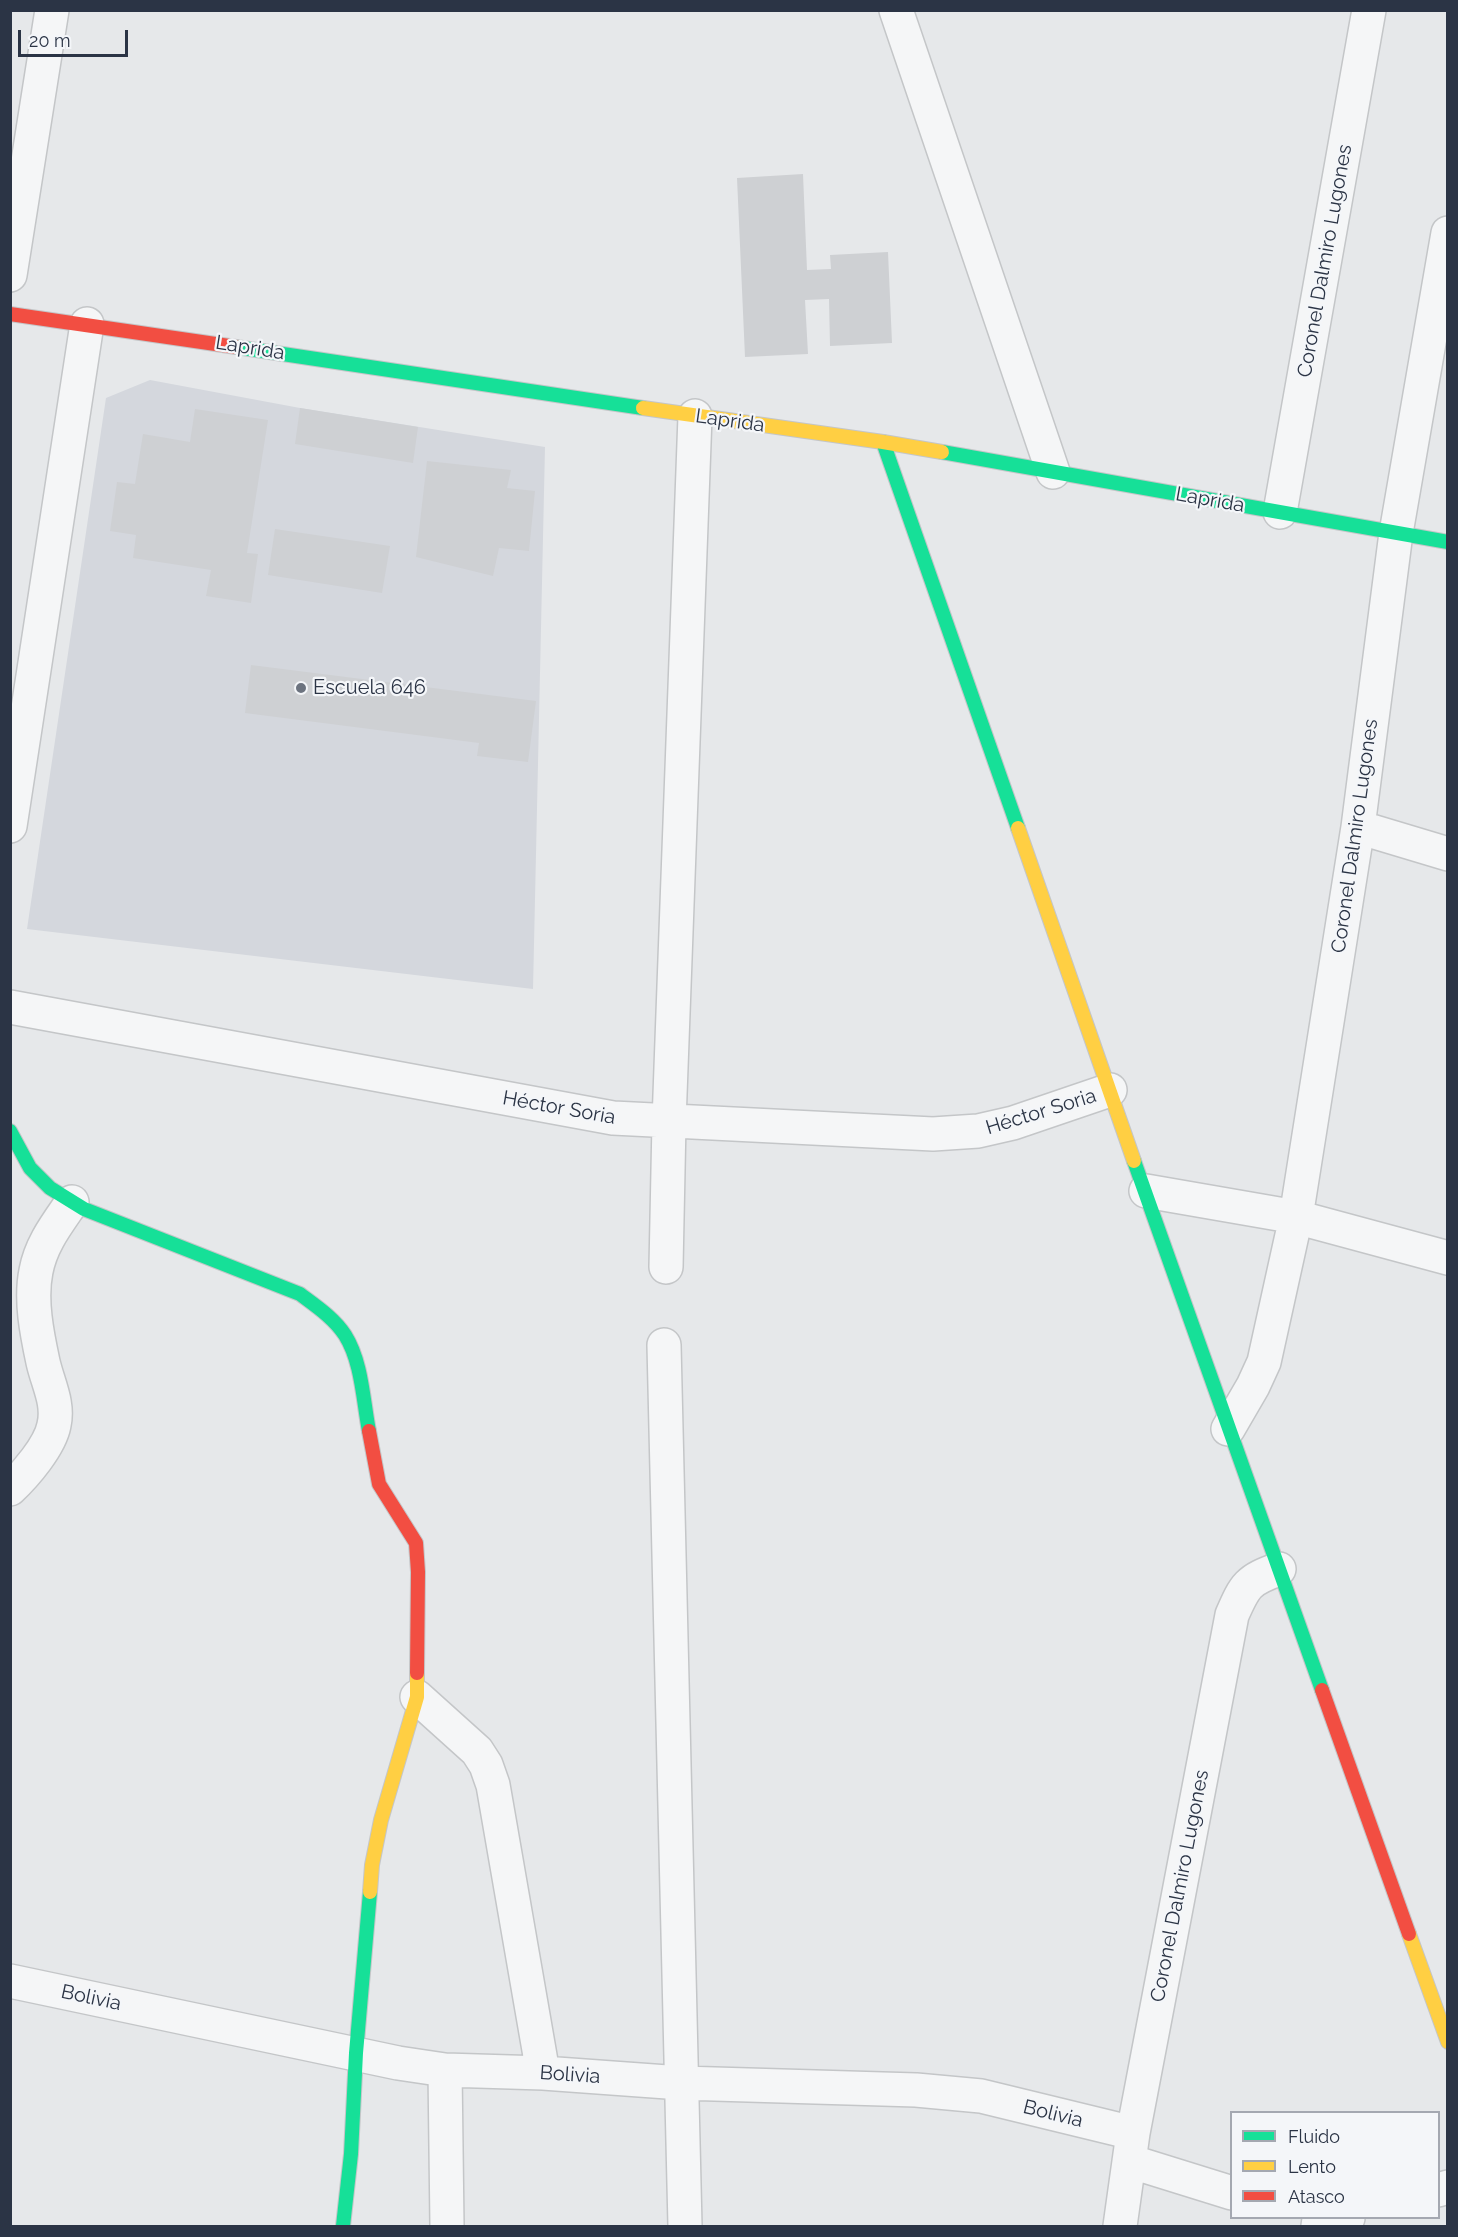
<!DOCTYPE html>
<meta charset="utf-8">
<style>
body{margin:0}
#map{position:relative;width:1458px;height:2237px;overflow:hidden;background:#e6e8ea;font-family:Raleway,sans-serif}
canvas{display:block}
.frame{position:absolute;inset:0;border:12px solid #2b3445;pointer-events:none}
.legend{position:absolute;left:1230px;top:2111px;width:210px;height:108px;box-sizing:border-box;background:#f4f6f9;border:2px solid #a4a8b1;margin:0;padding:8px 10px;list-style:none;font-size:18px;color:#2b3445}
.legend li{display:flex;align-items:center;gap:12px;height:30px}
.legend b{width:30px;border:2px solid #a4a8b1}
.scale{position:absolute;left:18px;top:30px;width:110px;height:27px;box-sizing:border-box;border:3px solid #2b3445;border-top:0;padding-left:8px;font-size:18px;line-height:21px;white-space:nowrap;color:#2b3445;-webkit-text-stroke:4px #f4f6f9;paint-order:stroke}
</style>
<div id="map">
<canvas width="1458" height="2237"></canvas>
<div class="frame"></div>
<ul class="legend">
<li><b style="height:8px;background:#16e098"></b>Fluido</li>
<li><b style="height:8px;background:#ffcf43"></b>Lento</li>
<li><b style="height:8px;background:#f24e42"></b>Atasco</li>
</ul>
<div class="scale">20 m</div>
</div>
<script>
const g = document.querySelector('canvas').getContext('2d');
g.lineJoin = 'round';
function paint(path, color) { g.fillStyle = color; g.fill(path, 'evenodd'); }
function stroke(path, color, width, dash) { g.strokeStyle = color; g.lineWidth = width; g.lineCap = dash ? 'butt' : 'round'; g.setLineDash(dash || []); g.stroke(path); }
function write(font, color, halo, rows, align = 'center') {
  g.font = font + ' Raleway,sans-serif'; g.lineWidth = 4.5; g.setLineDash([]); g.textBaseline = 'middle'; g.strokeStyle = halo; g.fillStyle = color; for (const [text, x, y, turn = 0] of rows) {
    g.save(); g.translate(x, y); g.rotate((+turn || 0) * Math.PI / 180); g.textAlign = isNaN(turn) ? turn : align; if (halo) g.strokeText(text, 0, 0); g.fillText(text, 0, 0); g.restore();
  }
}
paint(new Path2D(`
 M150,380L300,408L545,447L533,989L27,929L106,398Z`), '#d4d7dd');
paint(new Path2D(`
 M803,174L807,270L831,269L830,255L888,252L892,343L830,346L829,299L805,300L808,354L745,357L737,178Z
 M300,408L418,427L413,463L295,444Z
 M195,409L268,420L247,553L258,554L251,603L206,596L211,570L133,558L136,535L110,531L117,482L135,484L143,434L190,442Z
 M427,461L511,470L507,488L535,491L529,551L499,548L493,576L416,557Z
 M275,529L390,546L382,593L268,575Z
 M251,665L536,701L528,762L477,756L479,743L245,713Z`), '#ced0d3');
const street = new Path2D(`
 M896,10L1053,472
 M10,275L52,10
 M1280,512L1369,10
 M10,826L87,324
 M1358,827L1448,854
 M10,1007L613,1118L933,1134L978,1131L1013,1123L1110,1090
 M1146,1191L1296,1217L1448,1258
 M666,1267L669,1122L695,416
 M664,1345L685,2226
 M1228,1429L1253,1386L1264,1362L1296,1217L1358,827L1396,533L1448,233
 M10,1489C25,1475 50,1446 54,1425C59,1403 48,1384 43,1362C37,1334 30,1300 36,1271C41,1244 57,1224 72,1202
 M417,1697L477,1751L486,1765L493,1785L543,2073
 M10,1981L398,2063L445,2070L543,2073L681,2083L916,2090L981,2096L1133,2133
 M445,2070L447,2226
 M1129,2161L1232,2193
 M1438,2190L1448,2187
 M1120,2226L1133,2133L1232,1615C1245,1585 1248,1580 1279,1569
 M1318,2226L1319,2219L1348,2218`);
const fast = new Path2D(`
 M236,347L643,408
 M883,442L1018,828
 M942,452L1448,542
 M10,1131L30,1168L50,1188L84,1209L300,1294C316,1306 334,1318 345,1335C362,1362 363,1400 369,1431
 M1134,1161L1322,1690
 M343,2226L351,2154L356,2053L370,1892`);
const slow = new Path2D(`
 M643,408L883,442L942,452
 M1018,828L1134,1161
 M370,1892L372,1865L381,1820L417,1697V1673
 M1409,1934L1448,2042`);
const jam = new Path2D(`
 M10,314L236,347
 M369,1431L379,1484L416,1543L418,1572L417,1673
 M1322,1690L1409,1934`);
stroke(street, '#c4c6c8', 36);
stroke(fast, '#c4c6c8', 16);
stroke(slow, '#c4c6c8', 16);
stroke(jam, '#c4c6c8', 16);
stroke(street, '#f5f6f7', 33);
stroke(fast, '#16e098', 14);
stroke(slow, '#ffcf43', 14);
stroke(jam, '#f24e42', 14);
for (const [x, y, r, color] of [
 [301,688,6,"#6c737f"]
]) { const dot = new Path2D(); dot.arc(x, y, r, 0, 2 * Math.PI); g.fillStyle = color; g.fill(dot); stroke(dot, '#f4f6f9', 2); }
write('20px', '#2b3445', '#f4f6f9', [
 ["Coronel Dalmiro Lugones",1325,261,-80],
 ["Laprida",250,348,9],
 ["Laprida",730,421,8],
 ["Laprida",1210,500,10],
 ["Coronel Dalmiro Lugones",1355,836,-82],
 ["Héctor Soria",559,1108,10],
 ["Héctor Soria",1041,1112,-17],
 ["Coronel Dalmiro Lugones",1180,1886,-79],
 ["Bolivia",91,1998,12],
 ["Bolivia",570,2075,4],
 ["Bolivia",1053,2114,14]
]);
write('20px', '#2b3445', '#f4f6f9', [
 ["Escuela 646",313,688]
], 'left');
</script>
